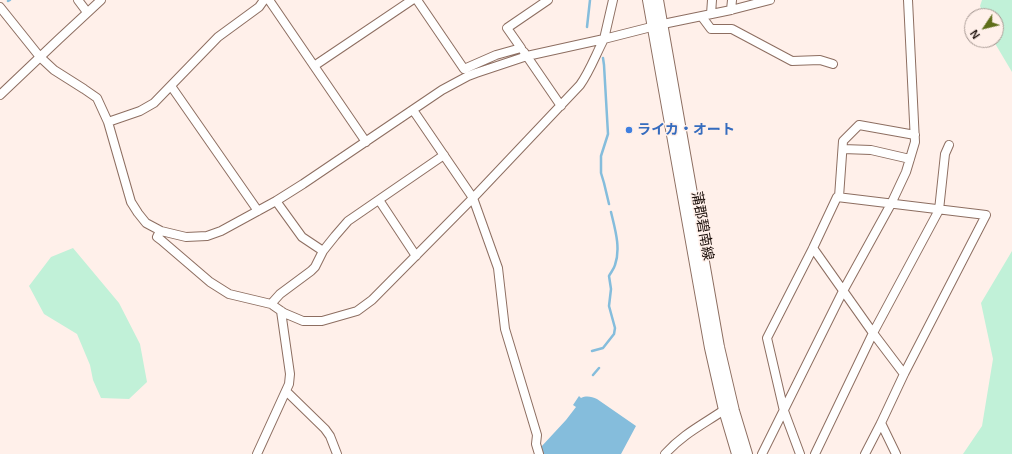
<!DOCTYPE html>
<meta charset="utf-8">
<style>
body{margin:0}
#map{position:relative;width:1012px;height:454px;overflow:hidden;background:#fff0ea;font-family:Helvetica,sans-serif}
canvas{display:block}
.north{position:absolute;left:964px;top:8px;width:40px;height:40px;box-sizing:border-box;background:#fff0ea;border:1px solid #a59791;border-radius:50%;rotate:235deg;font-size:11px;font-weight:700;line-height:16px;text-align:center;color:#1d110c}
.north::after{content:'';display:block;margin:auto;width:14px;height:18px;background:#5f6e1a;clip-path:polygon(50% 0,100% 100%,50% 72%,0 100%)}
</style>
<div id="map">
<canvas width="1012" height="454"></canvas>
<div class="north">N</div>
</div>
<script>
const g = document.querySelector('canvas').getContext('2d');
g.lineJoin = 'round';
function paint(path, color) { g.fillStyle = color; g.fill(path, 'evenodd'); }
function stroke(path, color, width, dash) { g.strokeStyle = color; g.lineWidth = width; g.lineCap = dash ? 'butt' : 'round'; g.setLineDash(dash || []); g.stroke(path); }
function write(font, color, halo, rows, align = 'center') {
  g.font = font + ' Helvetica,"Noto Sans JP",sans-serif'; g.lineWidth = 3; g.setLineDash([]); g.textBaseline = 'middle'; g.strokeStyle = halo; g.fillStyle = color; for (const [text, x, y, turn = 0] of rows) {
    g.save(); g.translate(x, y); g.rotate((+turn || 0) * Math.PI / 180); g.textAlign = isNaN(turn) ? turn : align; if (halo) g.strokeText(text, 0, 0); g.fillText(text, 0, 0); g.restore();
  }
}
paint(new Path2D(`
 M982,0H1012V72L993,40H996V16H984L980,6Z
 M73,248L119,303L140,344L147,382L129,399L101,398L93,380L90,365L77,334L44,314L29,286L51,257Z
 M1012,251V454H963L982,426L993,359L981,303Z`), '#c1f1d8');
paint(new Path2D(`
 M579,396L581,398C587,395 592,397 597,399L636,426L621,454H543L541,447L566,420L576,407L573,405Z`), '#85bddc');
stroke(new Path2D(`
 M8,1L10,0
 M587,27L590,0
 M603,58L604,65L608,134L601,156V173L604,183L609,204
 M592,351L603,348L614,334L615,328L609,306L611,289L609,276C611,272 614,269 615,265C621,248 615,229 611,212
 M593,375L599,368`), '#85bddc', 2.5);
const minor = new Path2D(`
 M78,0L87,12
 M269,0L366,142
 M417,0L464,69L496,55L521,48L507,28L548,0
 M0,7L40,57L54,70L84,89L97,98L108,122L131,202L138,213L146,223L161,231L186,237L207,236L221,231L276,201L303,184L442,90L468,76L476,73L527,56L604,39L613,0
 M731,10L732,0
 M711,14L712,0
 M702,17L711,29H732L792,61L820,60L833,64
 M524,52L561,106
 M314,66L412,0
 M171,86L258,211
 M0,95L59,39L101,0
 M413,110L473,198L498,268L505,329L537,435L536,444L539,454
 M108,122L140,111L154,103L218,37L259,7L264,0
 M843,149L871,150L910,159
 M839,197L843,141L859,125L915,135
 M379,200L416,256
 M276,201L302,237L323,251
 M161,231L158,235L157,237L161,240L210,282L229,294L271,304L284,313L303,321H322L357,311L372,300L473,198L580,85C590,71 596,54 604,39L663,24L731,10L770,0
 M813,248L873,333L904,374
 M271,304L280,294L311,271L315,267L323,251L335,236L348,221L444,155
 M286,391L325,429L330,436L337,454
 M881,423L896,454
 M257,454L289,384L290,374L281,311
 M665,454C683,434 702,425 724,410
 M762,454L843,291L891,204L906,172L915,142L908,0
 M800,454L784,411L767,338L813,248L837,197L986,215L904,374L881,423L865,454
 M815,454L873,333L939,210L945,154L949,145`);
const major = new Path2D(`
 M648,0L710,348L724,410L737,454
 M658,0L719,347L734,411L747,454`);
stroke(minor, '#8d6e61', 10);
stroke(major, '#8d6e61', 12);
stroke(minor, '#fff', 8);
stroke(major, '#fff', 10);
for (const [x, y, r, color] of [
 [629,130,4,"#3f7fe0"]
]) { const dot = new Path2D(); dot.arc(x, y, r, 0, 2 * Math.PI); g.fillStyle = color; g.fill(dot); stroke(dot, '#fff0ea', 1.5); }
write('bold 14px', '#366cbe', '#fff0ea', [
 ["ライカ・オート",637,130]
], 'left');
write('14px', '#1d110c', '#fff0ea', [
 ["蒲郡碧南線",702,226,80]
]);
</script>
